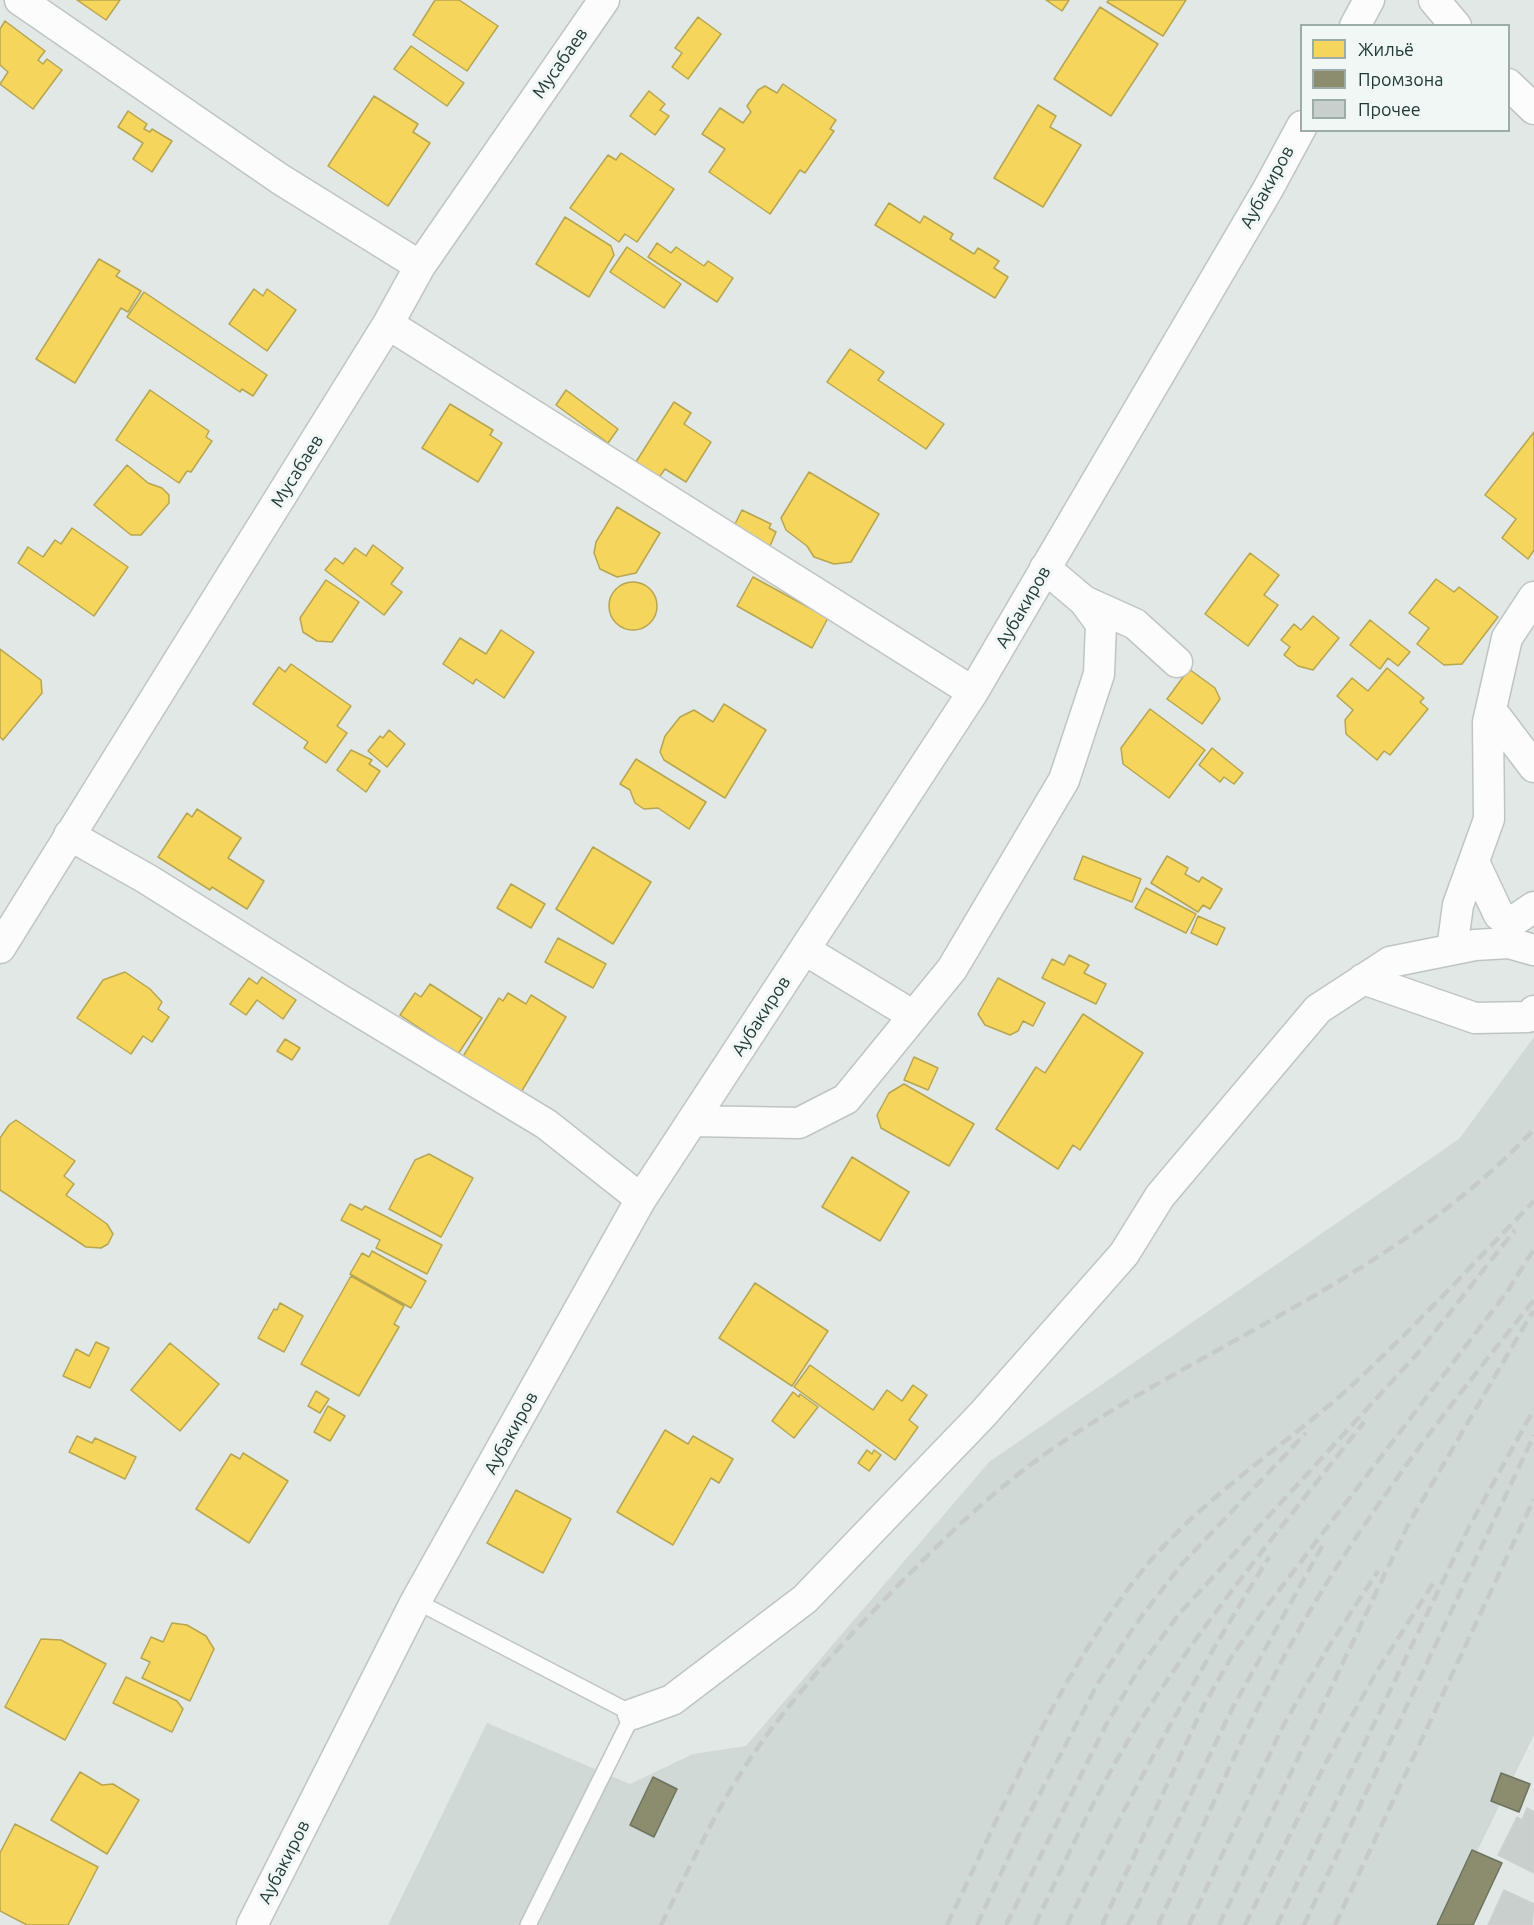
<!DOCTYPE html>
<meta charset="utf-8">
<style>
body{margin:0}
#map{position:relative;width:1534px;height:1925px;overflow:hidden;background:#e2e8e6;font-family:Ubuntu,sans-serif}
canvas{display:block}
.legend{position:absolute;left:1300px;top:24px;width:210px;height:108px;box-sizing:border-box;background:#f0f7f5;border:2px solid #9daba9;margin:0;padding:8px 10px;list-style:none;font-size:18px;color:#213a37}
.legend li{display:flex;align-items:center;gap:12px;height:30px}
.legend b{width:30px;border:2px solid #9daba9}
</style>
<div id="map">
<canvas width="1534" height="1925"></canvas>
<ul class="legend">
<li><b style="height:16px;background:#f6d55c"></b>Жильё</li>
<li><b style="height:16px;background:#8c8c6e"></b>Промзона</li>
<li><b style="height:16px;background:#c9cfcd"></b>Прочее</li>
</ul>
</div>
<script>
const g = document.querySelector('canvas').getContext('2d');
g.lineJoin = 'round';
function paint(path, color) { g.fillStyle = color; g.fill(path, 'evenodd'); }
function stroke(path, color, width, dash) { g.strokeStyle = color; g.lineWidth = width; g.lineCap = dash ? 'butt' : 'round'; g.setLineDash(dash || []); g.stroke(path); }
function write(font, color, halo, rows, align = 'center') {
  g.font = font + ' Ubuntu,sans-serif'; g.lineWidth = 6; g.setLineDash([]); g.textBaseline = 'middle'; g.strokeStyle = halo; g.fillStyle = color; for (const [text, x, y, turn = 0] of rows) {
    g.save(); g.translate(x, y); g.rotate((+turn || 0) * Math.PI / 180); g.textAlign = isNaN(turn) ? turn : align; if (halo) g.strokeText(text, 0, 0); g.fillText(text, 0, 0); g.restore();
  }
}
paint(new Path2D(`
 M1534,1037V1735L1441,1925H388L487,1723L630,1784L693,1754L746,1746L989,1462L1459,1139Z`), '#d0d9d6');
const homes = new Path2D(`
 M77,0H120L106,20Z
 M435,0H459L498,26L467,71L413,35Z
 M1046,0H1069L1062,11Z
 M1109,0H1186L1163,36L1107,2Z
 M1100,7L1158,44L1111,116L1054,79Z
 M698,17L721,34L688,79L672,67L682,53L675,48Z
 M5,21L45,51L38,60L43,64L47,59L62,70L33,109L0,84L8,72L0,65V29Z
 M411,46L464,83L447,106L394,69Z
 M783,84L836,120L830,129L834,131L805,173L800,170L770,214L709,172L725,149L702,134L720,108L743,123L751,112L747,106L758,90L765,86L777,93Z
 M649,91L665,104L660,110L669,116L655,135L630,116Z
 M374,96L418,124L413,132L430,143L388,206L328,166Z
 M1038,105L1056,116L1050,127L1081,145L1043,207L994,178Z
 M128,111L147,124L144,129L150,132L152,129L172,141L152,172L133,159L143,143L118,127Z
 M621,153L674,189L637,242L625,234L619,242L570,208L608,155L616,160Z
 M889,203L920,223L924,216L953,234L950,239L974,254L978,248L999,261L994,268L1008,277L995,298L875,225Z
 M565,217L611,246L614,255L589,297L536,264Z
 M657,243L671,253L676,247L704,266L708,261L733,278L717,302L648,257Z
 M627,247L681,284L664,308L610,272Z
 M99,259L120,271L116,276L141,291L128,312L121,308L75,383L36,359Z
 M254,289L263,296L267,289L296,310L267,351L229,324Z
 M144,292L267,375L253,396L242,389L240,392L127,317Z
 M850,349L884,372L878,380L944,424L926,449L827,382Z
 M150,390L209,431L206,437L212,441L191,472L187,471L179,483L116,440Z
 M566,390L618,429L608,443L556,405Z
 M674,402L691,413L684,424L711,442L686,482L665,469L658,479L634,465Z
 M450,404L493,430L490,435L502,443L478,482L422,448Z
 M1534,432V550L1528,559L1502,538L1516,519L1485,495Z
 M127,465L148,483L162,488L169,495V503L141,535H131L94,505Z
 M809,472L879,514L851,562L834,564L814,557L807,546L786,530L781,518Z
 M617,507L660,533L636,573L617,577L600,569L594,553L596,542Z
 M742,510L771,524L769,528L776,532L770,546L732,530Z
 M72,528L128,567L94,616L18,563L28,547L43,557L55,540L61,544Z
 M373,545L403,568L391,584L402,592L384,615L325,570L335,558L343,564L355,548L366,556Z
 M1250,553L1279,575L1264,595L1278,605L1248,646L1205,614Z
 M753,577L828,618L812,648L737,606Z
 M1436,579L1454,592L1459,587L1498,617L1462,664L1444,665L1417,644L1429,628L1409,613Z
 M326,580L359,602L332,642L317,641L303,632L300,618Z
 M609 606a24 24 0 1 1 48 0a24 24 0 1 1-48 0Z
 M1313,616L1339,638L1313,670L1298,666L1284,655L1290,647L1281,640L1294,624L1301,630Z
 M1370,620L1410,652L1398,666L1388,658L1380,669L1350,645Z
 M501,630L534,652L504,698L476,679L473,684L443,664L460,638L486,654Z
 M0,649L41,680L42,693L3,740L0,737Z
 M291,664L351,706L337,726L347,733L326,763L304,748L308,742L253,704L279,667L285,672Z
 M1387,668L1424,698L1420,702L1428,709L1390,755L1384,751L1377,760L1346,734L1345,720L1353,710L1337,696L1352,678L1368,691Z
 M1189,669L1215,688L1220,699L1202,724L1167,699Z
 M724,704L766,730L725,798L664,760L660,752L665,736L680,717L694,710L713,722Z
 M1150,709L1205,750L1169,798L1123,764L1121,748Z
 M389,730L405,744L387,767L368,751L380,736L383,738Z
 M1212,748L1243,773L1234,784L1224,777L1220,782L1199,765Z
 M351,750L372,760L369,764L380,771L366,792L337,770Z
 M636,759L706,802L689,829L658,808L644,809L635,803L630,790L620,784Z
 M197,809L241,838L228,858L264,881L247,909L212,887L210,890L158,857L187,813L192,817Z
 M593,847L651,882L613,944L556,909Z
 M1083,856L1141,879L1132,902L1074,879Z
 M1167,856L1188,868L1185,874L1199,882L1202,877L1222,889L1210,909L1203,905L1198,912L1151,883Z
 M511,884L545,904L531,928L497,908Z
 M1146,888L1196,914L1186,933L1135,908Z
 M1198,916L1225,928L1217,945L1191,933Z
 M558,938L606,964L593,988L545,962Z
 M1069,955L1089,965L1084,973L1106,984L1096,1004L1042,978L1052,959L1064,965Z
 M125,972L150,989L162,1002L158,1009L169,1017L152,1042L143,1036L131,1054L77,1018L103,980Z
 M262,977L296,1000L283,1019L257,1000L246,1015L230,1004L249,978L257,984Z
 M998,978L1045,1003L1033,1026L1023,1021L1018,1031L1010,1035L985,1025L978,1014Z
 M430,984L482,1018L458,1054L400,1015L415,993L421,997Z
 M508,993L526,1004L531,995L566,1017L520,1094L462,1058L499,998L503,1001Z
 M1083,1014L1143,1053L1080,1150L1073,1145L1058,1169L996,1129L1036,1067L1045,1073Z
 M285,1039L300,1048L292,1060L277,1051Z
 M914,1057L938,1068L928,1090L904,1080Z
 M904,1084L974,1124L949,1166L881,1128L877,1115L889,1093Z
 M16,1120L75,1161L64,1176L74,1184L66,1195L107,1224L113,1234L108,1244L101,1248L86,1247L0,1190V1138L9,1125Z
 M429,1154L473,1178L441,1237L389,1209L415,1160Z
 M852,1157L909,1192L880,1241L822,1207Z
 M350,1204L362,1210L365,1206L442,1245L427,1274L376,1248L380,1240L341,1220Z
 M372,1251L426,1281L411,1308L350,1274L362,1253L369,1257Z
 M351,1276L404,1306L394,1324L399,1327L359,1396L301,1364Z
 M755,1283L828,1331L792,1386L719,1338Z
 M280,1303L303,1316L284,1352L258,1338L274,1309L277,1310Z
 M96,1342L109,1348L90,1388L63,1376L76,1349L89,1356Z
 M170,1343L219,1384L180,1431L131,1390Z
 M810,1365L873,1410L887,1390L902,1401L913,1385L927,1395L909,1420L918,1427L895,1460L794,1387Z
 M316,1391L329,1399L320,1413L308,1406Z
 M793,1392L799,1397L800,1394L818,1407L794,1438L772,1421Z
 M328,1406L345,1416L330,1441L314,1432Z
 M665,1430L688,1444L693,1436L733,1459L719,1483L711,1478L673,1545L617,1512Z
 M77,1436L92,1443L95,1438L136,1457L125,1479L69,1452Z
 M867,1450L872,1454L874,1450L881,1455L869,1471L858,1463Z
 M243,1453L288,1481L249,1543L196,1509L231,1454L240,1459Z
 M516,1490L571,1519L543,1573L487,1543Z
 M172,1623L187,1625L206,1636L214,1649L190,1701L142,1678L150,1662L141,1658L151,1637L163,1642Z
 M41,1639L61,1640L106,1664L65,1740L5,1707Z
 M126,1677L177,1701L183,1709L172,1732L113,1703Z
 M80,1772L102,1785L113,1784L139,1800L107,1854L51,1820Z
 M15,1824L98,1867L68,1925H27L0,1911V1853Z`);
paint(homes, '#f6d55c');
stroke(homes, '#b6a651', 1.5);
const industry = new Path2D(`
 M1501,1773L1530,1784L1519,1812L1491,1801Z
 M653,1777L677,1789L654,1837L630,1825Z
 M1472,1850L1502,1863L1473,1925H1437Z`);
paint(industry, '#8c8c6e');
stroke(industry, '#6c735e', 1.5);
const building = new Path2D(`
 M1527,1808L1534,1812V1873L1498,1855L1517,1817L1522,1820Z
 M1504,1890L1534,1904L1532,1925H1488Z`);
paint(building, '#c9cfcd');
stroke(building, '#cbd1cf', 1.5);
const lane = new Path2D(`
 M416,1601L633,1714L528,1925`);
const street = new Path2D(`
 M20,0L280,179L420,266
 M1434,0L1456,26
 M1355,26L1369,0
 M1508,84L1534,109
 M388,324L973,692
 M1084,601L1135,624L1177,662
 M1491,710L1534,767
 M69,835L147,879L337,998L546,1124L641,1199
 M1474,862L1499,915L1512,922L1534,907
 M0,948L388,324L420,266L604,0
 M1452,949L1458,905L1489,819L1488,722L1507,638L1534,597
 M805,950L914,1016
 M1363,979L1475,1018L1528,1017L1534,1011
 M692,1121L799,1123L846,1099L952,969L1064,780L1099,674L1101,624L1084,601L1045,568
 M633,1714L672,1700L805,1599L982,1415L1124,1254L1160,1196L1318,1009L1390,962L1475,945L1509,943L1534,950
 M252,1925L416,1601L641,1199L973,692L1268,189L1302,126`);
stroke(lane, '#bfc5c3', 18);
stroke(street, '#bfc5c3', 33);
stroke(lane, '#fbfcfb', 15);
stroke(street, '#fbfcfb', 30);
stroke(new Path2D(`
 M661,1925C688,1871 713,1815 746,1765C785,1706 833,1653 882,1602C935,1547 989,1493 1052,1449C1212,1340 1401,1273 1534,1129
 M947,1925C1004,1806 1056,1680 1138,1576C1196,1502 1278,1451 1347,1390C1412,1330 1473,1264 1534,1201
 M977,1925L1023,1826L1098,1683L1135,1625L1182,1564L1306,1433
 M1006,1925L1106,1725L1140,1667L1179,1614L1418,1353L1515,1230
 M1035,1925C1069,1853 1102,1779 1146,1712C1212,1610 1290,1517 1364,1422
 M1067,1925C1127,1798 1195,1677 1269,1557
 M1102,1925L1203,1707L1232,1656L1267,1606L1507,1292L1534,1249
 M1128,1925L1233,1707L1325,1541
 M1158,1925C1207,1820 1251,1710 1311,1609C1376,1499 1454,1400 1534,1300
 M1189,1925L1282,1728L1327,1649L1378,1571
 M1219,1925L1408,1525L1533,1311
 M1245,1925L1324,1766L1377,1671L1436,1579
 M1277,1925L1468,1529L1534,1409
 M1304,1925L1534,1435
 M1335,1925L1534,1499`), '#c6cac9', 4.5, [12, 6]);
write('18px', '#213a37', '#f0f7f5', [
 ["Мусабаев",560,63,-55],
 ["Аубакиров",1267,187,-61],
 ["Мусабаев",297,471,-58],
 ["Аубакиров",1023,607,-60],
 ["Аубакиров",761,1016,-57],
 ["Аубакиров",511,1433,-61],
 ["Аубакиров",284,1862,-63]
]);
</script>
